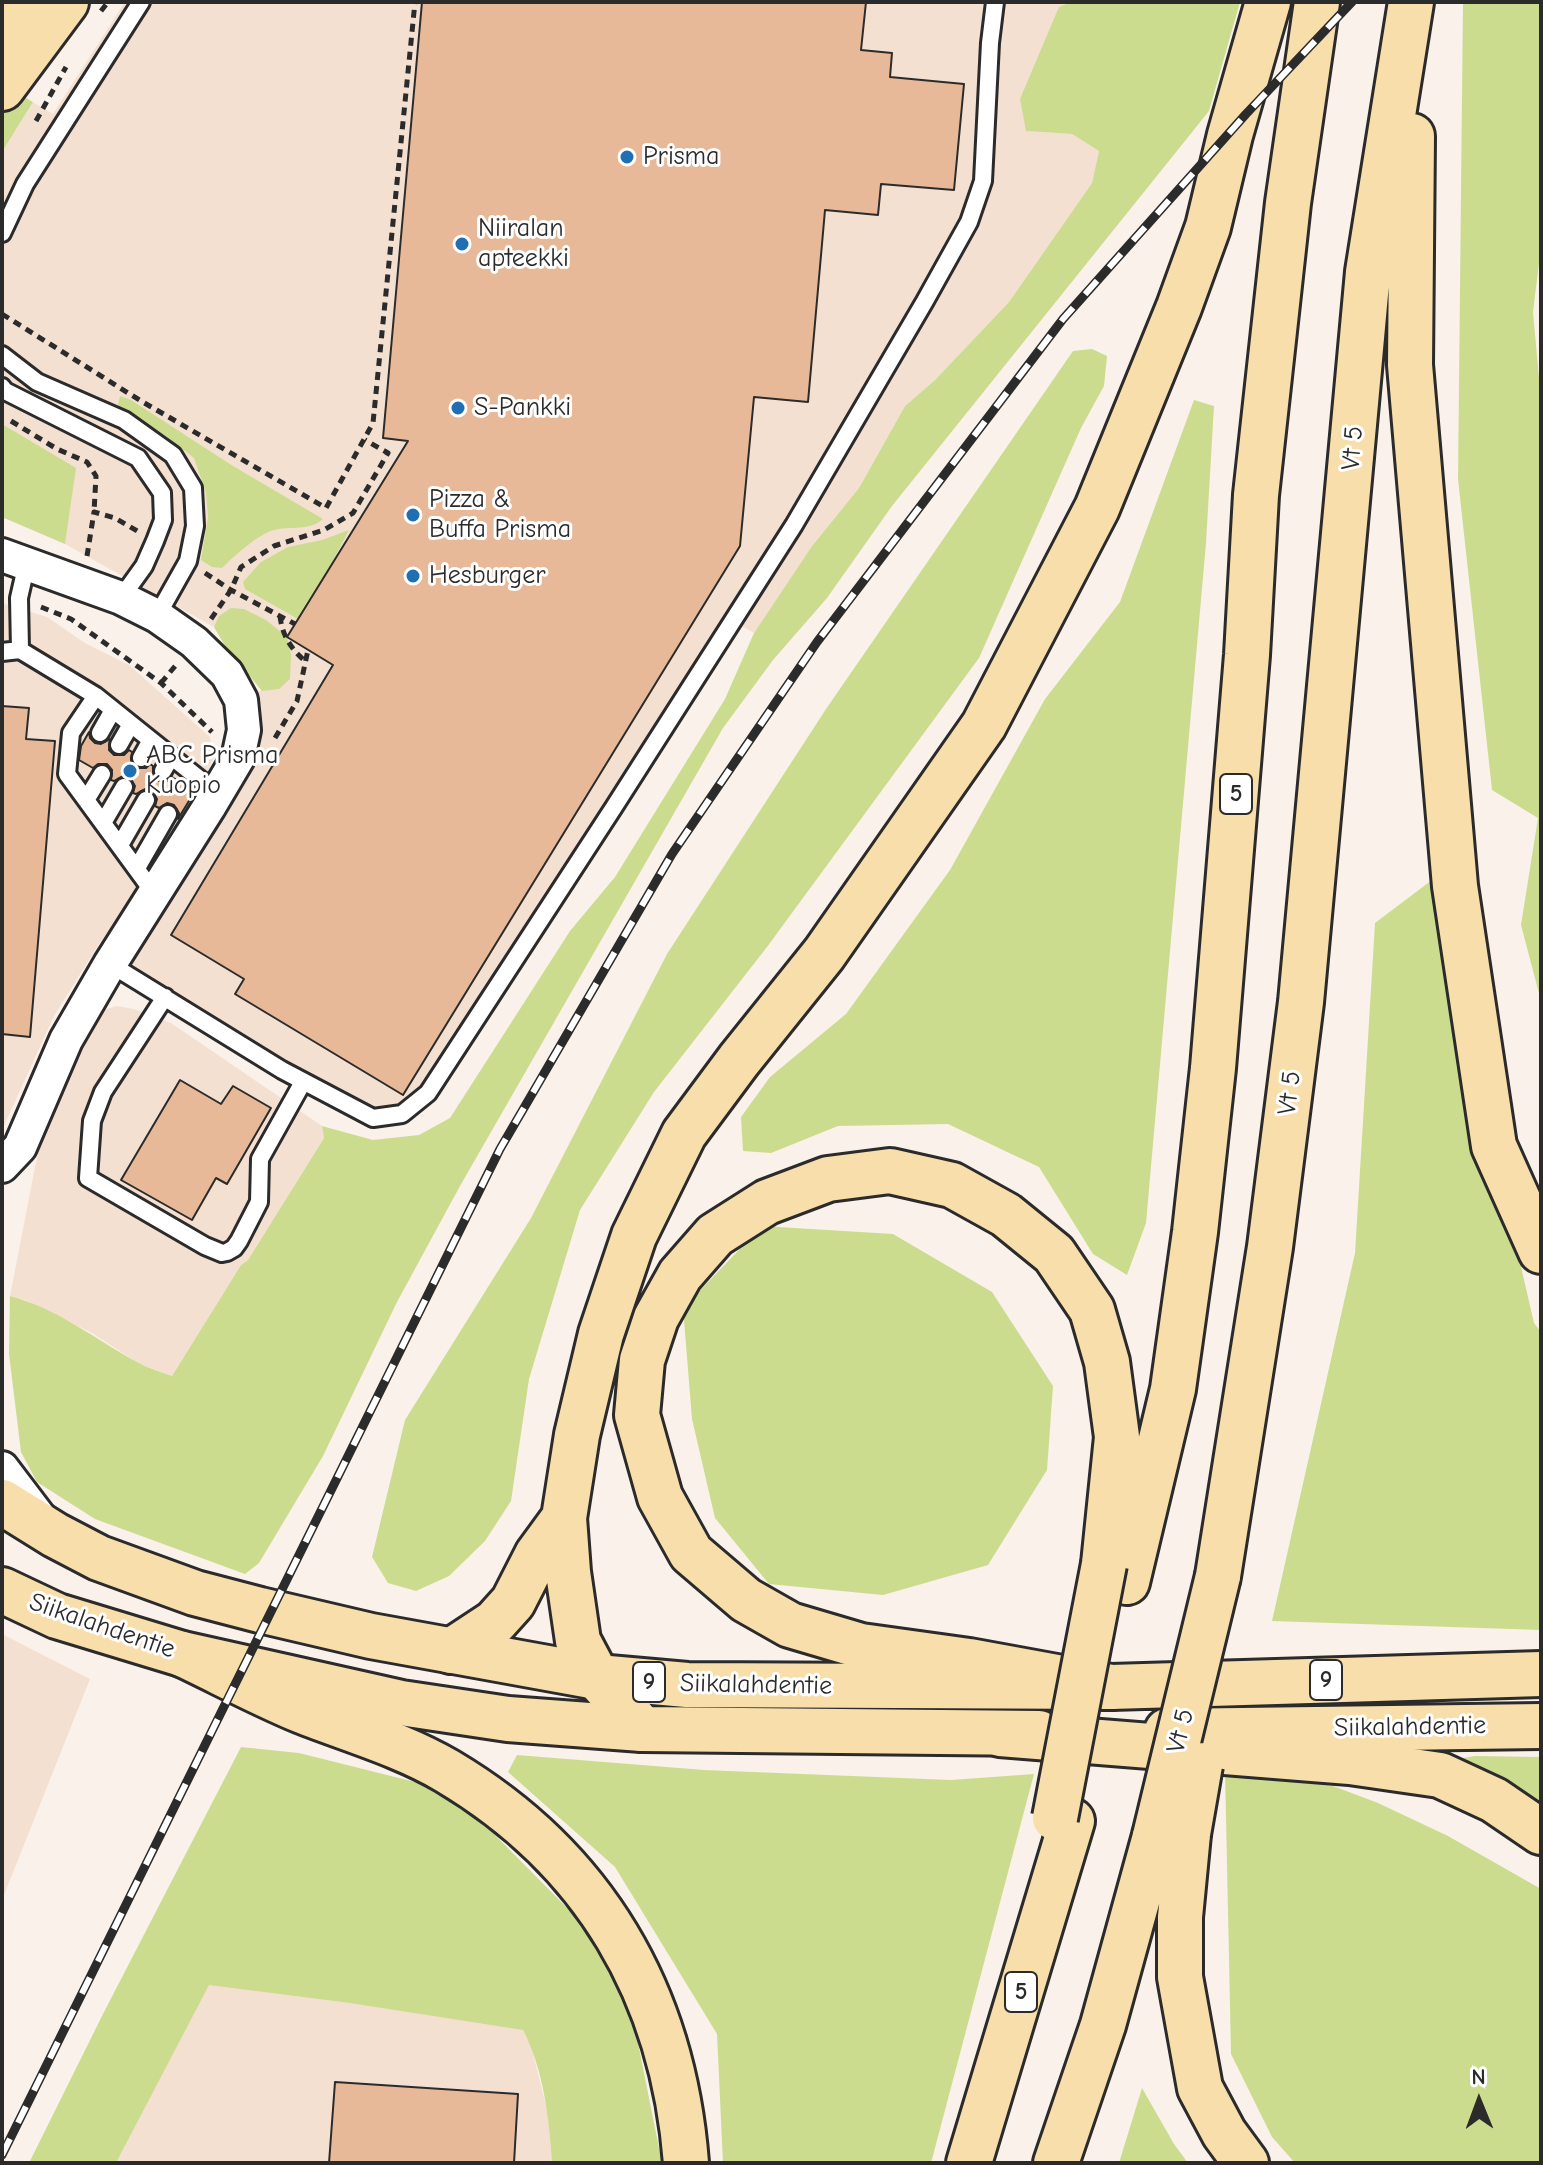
<!DOCTYPE html>
<style>
body{margin:0}
#map{position:relative;width:1543px;height:2165px;overflow:hidden;background:#faf1ea;font-family:"Comic Neue",sans-serif}
canvas{display:block}
.frame{position:absolute;inset:0;border:4px solid #2b2b2b;pointer-events:none}
.north{position:absolute;left:1439px;top:2061px;width:80px;height:80px;-webkit-text-stroke:6px #fff;paint-order:stroke;rotate:359deg;font-size:22px;font-weight:700;line-height:32px;text-align:center;color:#2b2b2b}
.north::after{content:'';display:block;margin:auto;width:28px;height:36px;background:#2b2b2b;clip-path:polygon(50% 0,100% 100%,50% 72%,0 100%)}
</style>
<div id="map">
<canvas width="1543" height="2165"></canvas>
<div class="frame"></div>
<div class="north">N</div>
</div>
<script>
const g = document.querySelector('canvas').getContext('2d');
g.lineJoin = 'round';
function paint(path, color) { g.fillStyle = color; g.fill(path, 'evenodd'); }
function stroke(path, color, width, dash) { g.strokeStyle = color; g.lineWidth = width; g.lineCap = dash ? 'butt' : 'round'; g.setLineDash(dash || []); g.stroke(path); }
function write(font, color, halo, rows, align = 'center') {
  g.font = font + ' "Comic Neue",sans-serif'; g.lineWidth = 6; g.setLineDash([]); g.textBaseline = 'middle'; g.strokeStyle = halo; g.fillStyle = color; for (const [text, x, y, turn = 0] of rows) {
    g.save(); g.translate(x, y); g.rotate((+turn || 0) * Math.PI / 180); g.textAlign = isNaN(turn) ? turn : align; if (halo) g.strokeText(text, 0, 0); g.fillText(text, 0, 0); g.restore();
  }
}
paint(new Path2D(`
 M125,2H1071L1059,7L1027,131L1072,134L1099,151L1092,183L1009,302L935,380L905,406L859,488L812,546L754,633L733,621L428,1093L373,1118L110,964L209,807L241,700L262,690L224,644L214,627L65,544L2,517V152L33,102L53,114Z
 M2,603L47,617L85,643L129,665L210,737L214,757L198,794L138,890L101,941L54,1016L2,1130Z
 M117,1006L134,1009L171,1023L322,1126L324,1138L248,1260L241,1265L172,1376L138,1363L92,1333L25,1300L10,1296L43,1126L83,1029L99,1011Z
 M2,1634L90,1679L2,1900Z
 M478,1944L531,2046L548,2114L552,2163H116L208,1985Z`), '#f4e0d1');
paint(new Path2D(`
 M1071,2H1240L1209,111L892,506L827,598L773,660L723,728L460,1186L397,1302L323,1456L259,1563L245,1574L95,1519L37,1482L21,1452L9,1354L10,1296C57,1308 96,1340 137,1362C148,1368 161,1372 172,1376L241,1265L248,1260L324,1138L322,1126L373,1140L419,1135L450,1118L570,931L615,877L725,699L754,633L812,546L859,488L905,406L935,380L1009,302L1092,183L1099,151L1072,134L1026,131L1020,99L1059,7Z
 M1463,2H1541V247L1533,312L1541,400V1001L1521,925L1538,818L1492,790L1458,479Z
 M14,91L33,102L2,152V108Z
 M1092,349L1107,356L1104,386L1081,428L979,658L767,947L654,1092L580,1210L529,1379L511,1501L485,1541L449,1576L416,1591L388,1583L372,1557L405,1420L531,1218L667,954L826,709L1073,351Z
 M120,396L131,400L233,466L323,519C310,531 290,526 274,530C257,535 234,556 222,568L212,567L201,560L208,517L206,493L194,458L166,436L118,405Z
 M1194,400L1214,406L1206,543L1146,1223L1127,1275L1093,1254L1039,1167L948,1124L838,1126L771,1153L743,1151L741,1117L770,1077L846,1014L950,870L1045,699L1120,602Z
 M2,424L76,468L65,544L2,517Z
 M349,530L325,576L298,619L245,589L243,582L261,562L288,547L322,540Z
 M231,608L244,609L266,620L287,637L291,655L290,679L279,689L262,691L224,644L214,627L219,616Z
 M1432,880L1534,1323L1541,1332V1630L1272,1621L1355,1253L1375,923Z
 M762,1226L893,1234L992,1292L1053,1386L1047,1470L988,1565L883,1595L769,1584L715,1518L692,1419L683,1308Z
 M241,1747L299,1753L435,1787L491,1831L583,1924L632,2013L662,2163H552C549,2118 544,2071 523,2030L350,2003L209,1985L116,2163H29L104,2012Z
 M517,1755L704,1770L951,1780L1034,1774L931,2163H723L717,2034L615,1867L508,1772Z
 M1475,1756L1541,1757V1809L1444,1761Z
 M1225,1770L1333,1786L1378,1803L1448,1836L1541,1889V2159L1538,2163H1295L1272,2137L1231,2054Z
 M1142,2088L1174,2144L1188,2163H1119Z`), '#ccdc8f');
const building = new Path2D(`
 M422,2H866L861,50L892,53L890,77L964,84L954,190L881,184L878,215L825,210L808,402L754,397L740,546L403,1095L235,994L244,979L171,935L333,665L287,637L408,441L383,438Z
 M2,706L29,708L26,739L55,741L30,1037L2,1034Z
 M89,732L90,738L95,743L101,744L110,739L109,750L114,755H124L129,750L132,752L131,763L136,768H146L150,764L153,766V776L158,781H168L172,777L195,791L178,819L179,813L174,805L167,803L159,808L155,806L157,799L152,791L145,789L136,794L133,793L135,786L130,778L123,776L114,781L111,780L112,770L107,764H98L93,768L79,760L81,746Z
 M180,1080L221,1104L233,1086L271,1108L227,1184L216,1178L192,1220L121,1180Z
 M335,2082L518,2094L514,2163H329Z`);
paint(building, '#e7b998');
stroke(building, '#2b2b2b', 2);
const service = new Path2D(`
 M2,233L25,184L141,2
 M2,355L37,382L124,420L173,455L193,488L195,526L188,561L157,616
 M2,387L5,391L138,458L162,493L163,520L155,541L144,566L121,598
 M27,563L19,598L20,650L96,696L217,793
 M2,652L20,650
 M96,696L71,733L67,774L154,893
 M100,733L113,710
 M119,745L131,724
 M141,758L151,740
 M163,771L171,757
 M86,800L102,774
 M103,823L124,787
 M120,845L146,800
 M137,868L168,814
 M110,964L282,1070L373,1118L402,1114L428,1093L614,807L794,525L925,301L969,222L983,181L990,43L995,2
 M165,997L103,1092L92,1121L88,1178L205,1246L222,1253L227,1252L234,1248L239,1241L259,1202L260,1159L303,1082`);
const minor = new Path2D(`
 M2,555L121,598L157,616L194,642L227,674L241,700L244,730L238,758L209,807L110,964L66,1040L20,1147L2,1166
 M2,1468L40,1518`);
const primary = new Path2D(`
 M2,28L18,2
 M2,88L66,2
 M2,1502L55,1535L99,1558L195,1593L260,1610L371,1636L597,1677L687,1685L1111,1687L1541,1674
 M2,1590L57,1616L182,1654L401,1703L508,1719L642,1729L1039,1733
 M1167,1731L1541,1726`);
const motorway = new Path2D(`
 M1412,136L1410,365L1455,886L1494,1146L1541,1251
 M1104,1564L1117,1437L1107,1362L1092,1310L1054,1254L1006,1215L952,1185L890,1171L828,1179L767,1202L715,1235L680,1275L656,1318L642,1360L637,1415L660,1497L691,1553L746,1600L790,1625L861,1646L969,1661L1111,1687
 M1218,1576L1270,1247L1301,1002L1368,272L1411,2
 M1127,1582L1173,1389L1195,1232L1213,1068L1247,655L1256,495L1288,203L1317,2
 M451,1651L495,1622L513,1602L537,1555L564,1518
 M182,1654C222,1673 261,1694 302,1711C350,1730 403,1745 447,1771C595,1859 673,1994 686,2163
 M642,1729L597,1677L578,1641L568,1572L564,1518L577,1435L601,1334L634,1236L684,1134L739,1060L824,954L984,725L1097,508L1179,307L1208,227L1230,135L1268,2
 M1000,1734L1350,1762L1440,1775L1494,1800L1541,1832
 M1188,1834L1180,1917V1977L1200,2088L1224,2133L1246,2163
 M969,2163L1072,1821
 M1056,2163L1103,2025L1155,1836`);
stroke(service, '#2b2b2b', 22);
stroke(minor, '#2b2b2b', 38);
stroke(primary, '#2b2b2b', 50);
stroke(motorway, '#2b2b2b', 50);
stroke(new Path2D(`
 M101,11L108,2
 M36,121L66,67
 M2,314L141,401L326,508L373,423L415,2
 M11,421L57,449L87,462L96,476L94,512
 M87,556L94,512L115,518L139,532
 M205,573L231,590L295,624
 M41,607L71,619L161,683L212,732
 M280,616C282,635 291,649 305,661
 M211,619L231,590L241,567L274,546L324,530L353,513L388,453L365,440
 M161,683L176,665
 M275,738L297,701L308,650`), '#2b2b2b', 5, [8, 6]);
stroke(service, '#fff', 16);
stroke(minor, '#fff', 32);
stroke(primary, '#f8deab', 44);
stroke(motorway, '#f8deab', 44);
const rail = new Path2D(`
 M2,2155L500,1149L672,854L817,642L1063,319L1246,114L1352,2`);
stroke(rail, '#2b2b2b', 9);
stroke(rail, '#fff', 6, [18]);
const motorwayBridge = new Path2D(`
 M1055,1818L1104,1564
 M1188,1834L1200,1765
 M1155,1836L1218,1576`);
stroke(motorwayBridge, '#2b2b2b', 50, []);
stroke(motorwayBridge, '#f8deab', 44);
for (const [x, y, r, color] of [
 [627,157,8,"#1f6fb2"],
 [462,244,8,"#1f6fb2"],
 [458,408,8,"#1f6fb2"],
 [413,515,8,"#1f6fb2"],
 [413,576,8,"#1f6fb2"],
 [130,771,8,"#1f6fb2"]
]) { const dot = new Path2D(); dot.arc(x, y, r, 0, 2 * Math.PI); g.fillStyle = color; g.fill(dot); stroke(dot, '#fff', 3); }
for (const [x, y, w] of [
 [1236,794,32],
 [1326,1680,32],
 [649,1682,32],
 [1021,1992,32]
]) { const box = new Path2D(); box.roundRect(x - w / 2, y - 20, w, 40, 6); g.fillStyle = '#fff'; g.fill(box); stroke(box, '#2b2b2b', 2); }
write('bold 24px', '#2b2b2b', null, [
 ["5",1236,794],
 ["9",1326,1680],
 ["9",649,1682],
 ["5",1021,1992]
]);
write('26px', '#2b2b2b', '#fff', [
 ["Prisma",643,157],
 ["Niiralan",478,229],
 ["apteekki",478,259],
 ["S-Pankki",474,408],
 ["Pizza &",429,500],
 ["Buffa Prisma",429,530],
 ["Hesburger",429,576],
 ["ABC Prisma",146,756],
 ["Kuopio",146,786]
], 'left');
write('26px', '#2b2b2b', '#fff', [
 ["Vt 5",1353,448,-85],
 ["Vt 5",1290,1093,-83],
 ["Siikalahdentie",102,1626,19],
 ["Siikalahdentie",756,1685,1],
 ["Siikalahdentie",1410,1727,-1],
 ["Vt 5",1181,1731,-76]
]);
</script>
